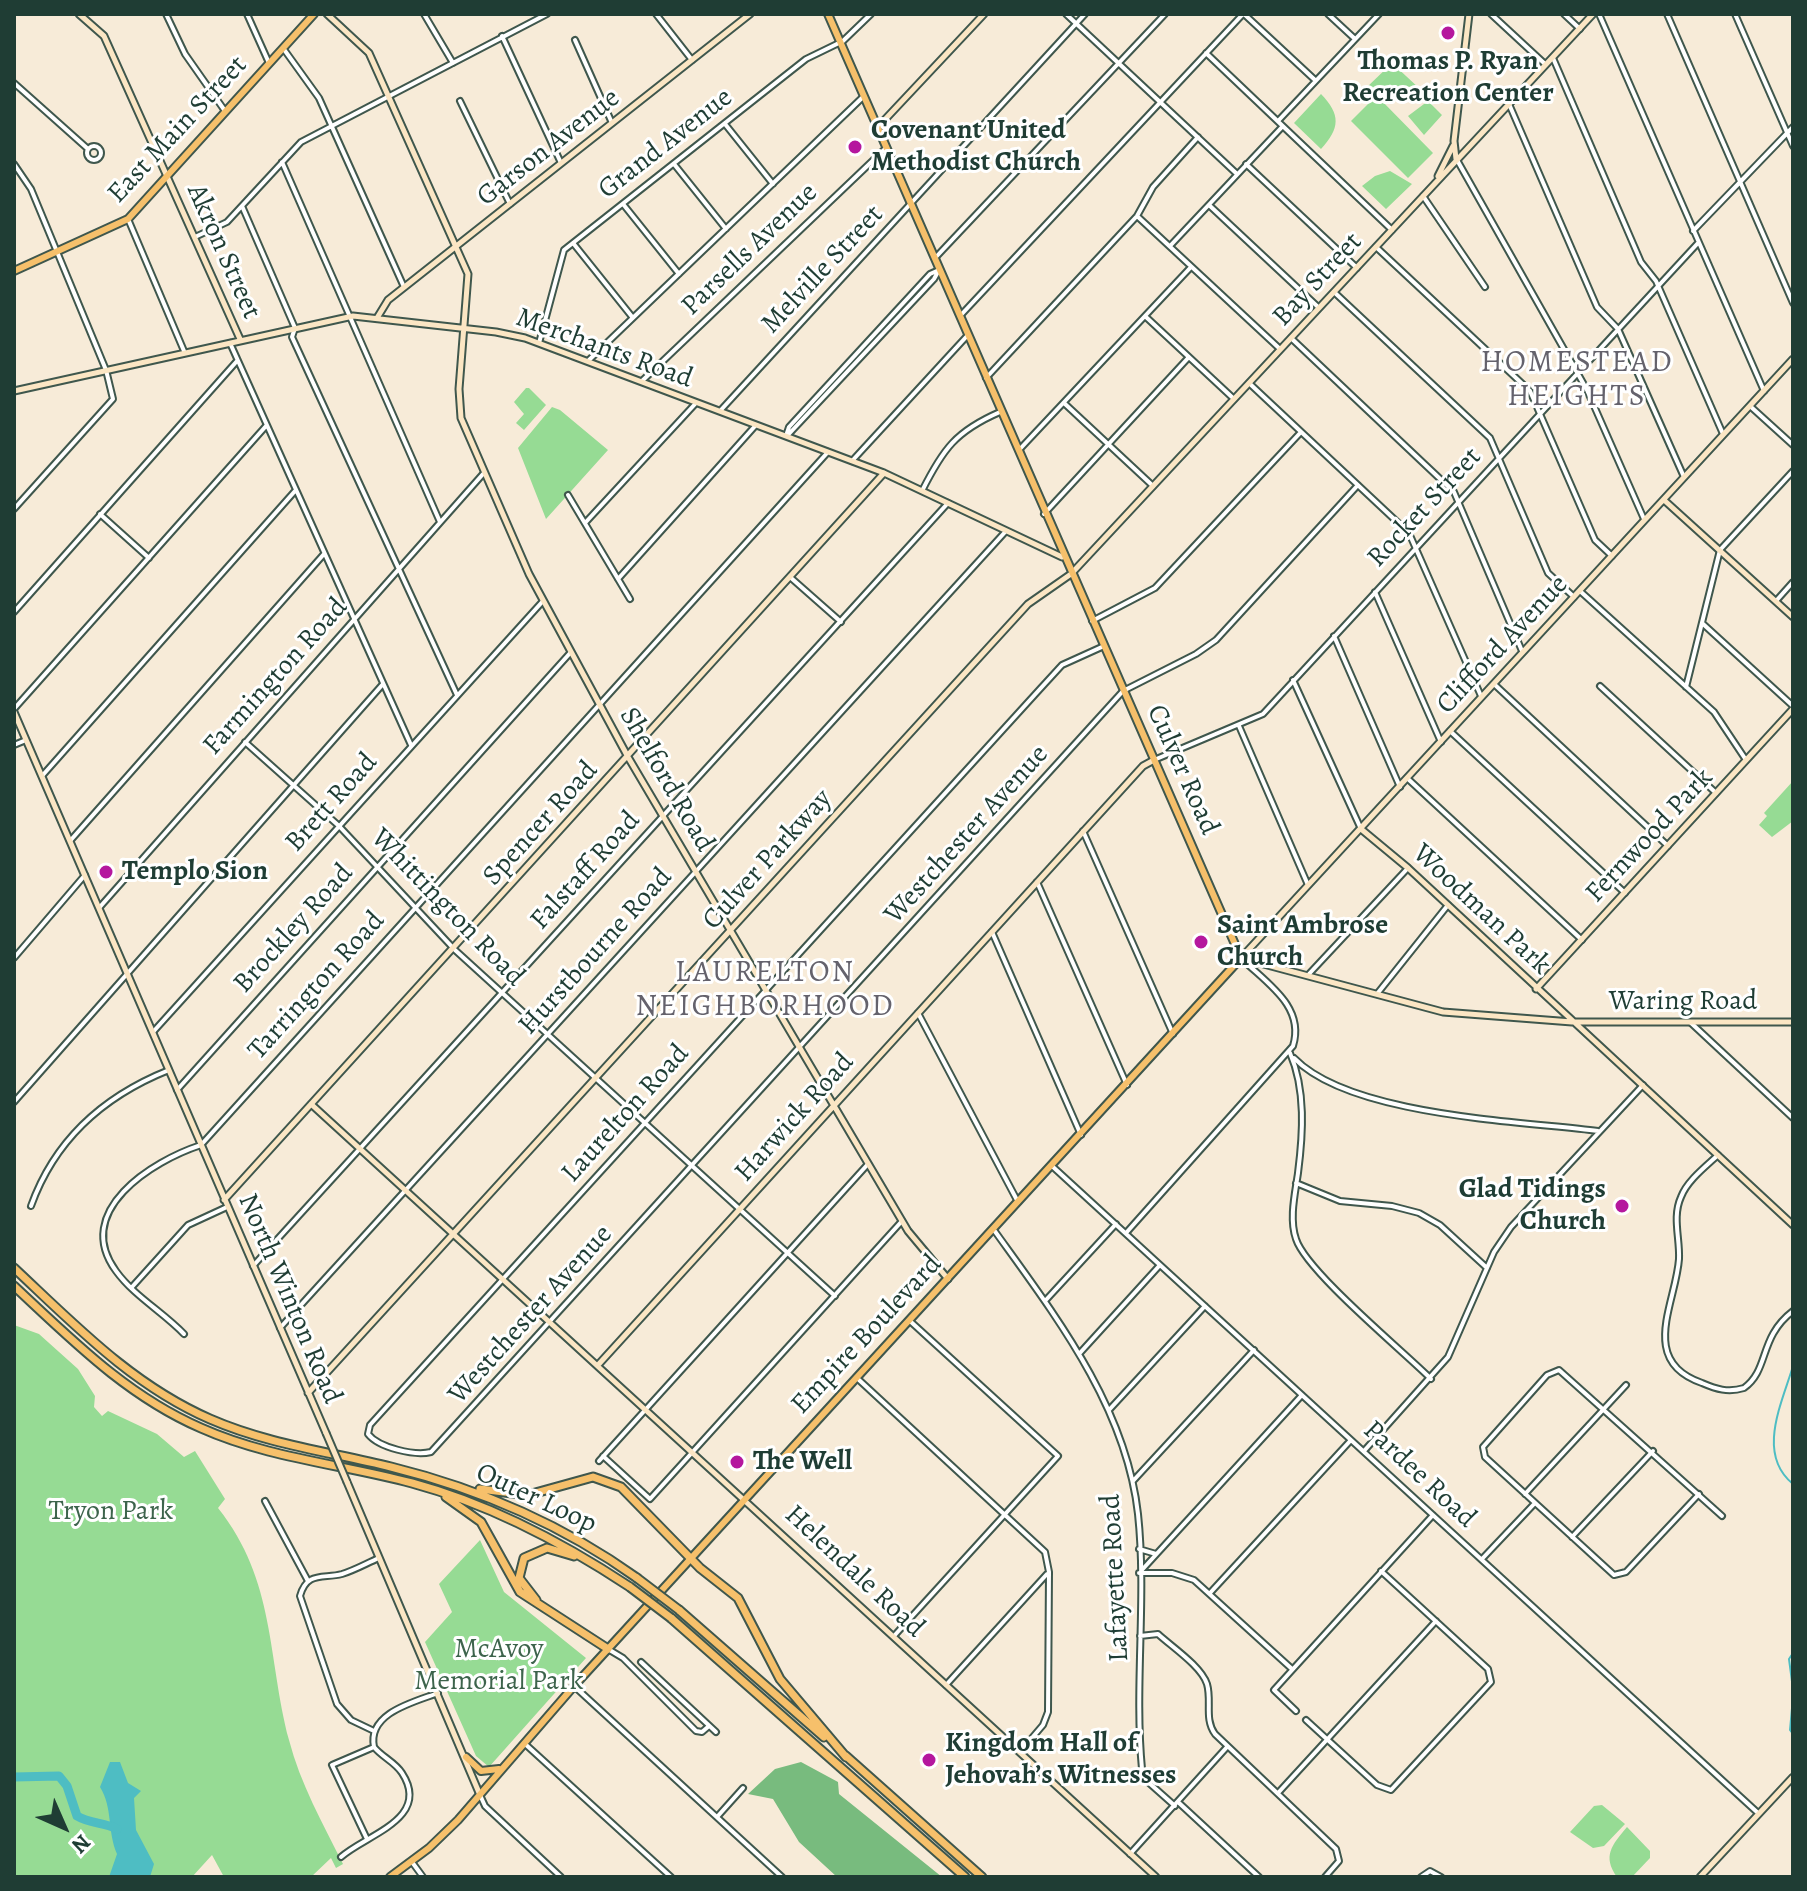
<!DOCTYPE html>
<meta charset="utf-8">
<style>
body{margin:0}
#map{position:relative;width:1807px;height:1891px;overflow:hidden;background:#f7ebd8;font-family:Alegreya,serif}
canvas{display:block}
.frame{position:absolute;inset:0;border:16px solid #1f3d34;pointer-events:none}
.north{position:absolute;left:24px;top:1787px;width:80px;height:80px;-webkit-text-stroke:6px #fff;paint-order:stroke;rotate:135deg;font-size:22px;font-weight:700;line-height:32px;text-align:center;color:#1f3d34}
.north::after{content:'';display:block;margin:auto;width:28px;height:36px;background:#1f3d34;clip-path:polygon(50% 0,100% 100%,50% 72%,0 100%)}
</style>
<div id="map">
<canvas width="1807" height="1891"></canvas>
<div class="frame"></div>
<div class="north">N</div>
</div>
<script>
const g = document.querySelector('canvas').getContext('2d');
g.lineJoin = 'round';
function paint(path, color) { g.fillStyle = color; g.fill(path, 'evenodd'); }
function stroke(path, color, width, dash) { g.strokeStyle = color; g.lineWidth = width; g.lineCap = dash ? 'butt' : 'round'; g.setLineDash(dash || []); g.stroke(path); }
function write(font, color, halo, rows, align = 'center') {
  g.font = font + ' Alegreya,serif'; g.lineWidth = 6; g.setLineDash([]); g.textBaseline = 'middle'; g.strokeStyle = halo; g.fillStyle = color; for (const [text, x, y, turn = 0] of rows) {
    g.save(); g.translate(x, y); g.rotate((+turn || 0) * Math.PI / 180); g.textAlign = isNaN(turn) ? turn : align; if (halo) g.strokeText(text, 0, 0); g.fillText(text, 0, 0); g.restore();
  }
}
paint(new Path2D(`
 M1392,63L1420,89C1404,101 1396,103 1379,98L1433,153L1408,178L1351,121L1376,96L1366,88Z
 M1321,94C1341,115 1340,128 1321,149L1294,123Z
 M1428,101L1442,115L1424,135L1408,116Z
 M1390,171L1412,184L1386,209L1362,186L1375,176Z
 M526,388H529L546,405L524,430L516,423L524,414L514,402Z
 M552,407L560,410L608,450L546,519L518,448Z
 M1793,781V821L1772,837L1759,825L1767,816L1764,813Z
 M14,1325L39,1334L78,1369L95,1396L94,1407L102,1416L108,1411L157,1434L184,1457L195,1451L225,1499L218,1508C276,1581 267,1656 289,1740C300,1783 323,1824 343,1864L336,1868L331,1858L311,1877H224L212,1855L192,1877H14Z
 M480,1540L504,1592L586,1658L489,1767L476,1756L425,1642L452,1612L439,1584Z
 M1602,1805L1625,1824L1604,1846L1593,1848L1570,1832L1594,1806Z
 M1627,1827L1650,1851V1858L1632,1877H1617C1602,1856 1612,1845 1627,1827Z`), '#96db94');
paint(new Path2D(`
 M801,1762L838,1782L839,1794L942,1877H837L799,1842L773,1799L748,1794L775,1769Z`), '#78bb7e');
paint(new Path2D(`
 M110,1762H120L128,1783L141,1791L134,1798L136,1830L154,1864L150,1877H109L117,1854C107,1831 113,1808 100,1787Z`), '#4ebdc3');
stroke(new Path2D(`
 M1793,1366C1782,1403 1756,1454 1793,1484
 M1793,1653L1789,1659L1793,1689
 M1793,1697L1790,1730L1793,1734
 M1791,1877L1793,1875`), '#4ebdc3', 2);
stroke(new Path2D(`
 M14,1777L59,1776L67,1786L77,1816C90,1824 104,1822 117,1829`), '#4ebdc3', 9);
const street = new Path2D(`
 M166,14L185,54L225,111
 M247,14L269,63
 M424,14L453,63
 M656,14L692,60
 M1066,14L1237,174
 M1244,14L1315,80
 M1328,14L1355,39
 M1491,14L1545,64
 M1564,14L1580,29
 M1599,14L1764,391
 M1667,14L1793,303
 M1735,14L1793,146
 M502,36L561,163
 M575,40L612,123
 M283,48L319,98L404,287
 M1206,53L1392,230
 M1553,58L1641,262L1656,281L1723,434
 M14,83L88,149
 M460,101L510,204
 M1509,104L1597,307L1618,329L1684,477
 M1278,121L1379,14
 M725,124L773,184
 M87 153a7 7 0 1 1 14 0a7 7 0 1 1-14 0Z
 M1457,160L1587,390L1644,519
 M282,162L440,522
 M14,164L31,189L106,370L113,399L14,509
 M674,164L726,229
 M1246,164L1357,268
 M1423,196L1485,287
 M623,204L679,274
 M1209,205L1318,307
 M242,206L295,328L292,337L457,695
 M1137,216L1280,349
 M128,219L184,351
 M1693,231L1793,127
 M195,237L227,222L301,142L547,14
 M573,243L633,318
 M1170,246L1282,127
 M1376,247L1530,391L1595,540L1612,556
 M936,257L1165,14
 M1334,292L1490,438L1548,573L1574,597
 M960,316L1243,14
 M1146,317L1234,399
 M1291,338L1454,492L1522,651
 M230,343L411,745
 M539,343L564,250L806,59L843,41L871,14
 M588,361L864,96
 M986,378L1137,216L1153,187L1198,137
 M642,381L886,148
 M1249,383L1409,533L1481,696
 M1064,403L1153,486
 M1750,406L1793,445
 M720,411L1085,14
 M786,436L789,427L930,274L939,270
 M787,436L934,279L939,270
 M1019,450L1191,267
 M852,461L967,336
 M922,491C943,449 956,431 1000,412
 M568,495L630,599
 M100,514L149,558
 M1044,514L1189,357
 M585,523L696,403
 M790,577L841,622
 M618,579L756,425
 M1580,591L1714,712L1746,760
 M1375,592L1441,742
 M1776,601L1793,582
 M14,612L237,361
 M1092,621L1155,588L1301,432
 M1702,623L1793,706
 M1334,636L1400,787
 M1104,646L1062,665L1040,689L370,1425L368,1434C379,1448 415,1456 431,1452L1123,691L1196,654L1216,640L1358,485
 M1293,680L1361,829
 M1494,684L1668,846
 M1600,686L1716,793
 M1686,687L1720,550L1793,471
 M14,709L266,426
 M1239,726L1308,885
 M1450,731L1625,893
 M245,742L339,826L455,950L835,1296
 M14,745L26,740
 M1154,760L1263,714L1698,243
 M42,776L295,491
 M1407,778L1582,940
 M1083,831L1173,1034
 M70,841L324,554
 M1037,882L1127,1085
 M99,908L483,474
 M992,932L1081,1135
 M14,958L85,875
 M1309,974L1408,868
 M1377,994L1448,905
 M918,1013L1018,1202
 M1690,1022L1793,1118
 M153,1032L543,601
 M1290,1053C1306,1090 1303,1134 1298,1173C1295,1194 1289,1219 1296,1239C1306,1271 1403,1351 1431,1379
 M1294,1058C1350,1116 1520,1121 1598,1131
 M177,1090L571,652
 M14,1102L383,684
 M1718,1155C1705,1167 1687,1181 1681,1197C1672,1217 1680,1238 1679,1259C1676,1303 1638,1361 1702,1383C1716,1389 1728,1393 1744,1388C1770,1369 1758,1338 1793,1311
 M1052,1166L1758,1813
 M1296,1183L1340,1201L1392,1206L1419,1213L1440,1225L1487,1268
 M31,1206C55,1139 104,1096 169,1070
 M994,1230C1055,1315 1126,1406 1138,1514C1147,1598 1134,1685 1142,1769L1148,1782L1175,1806
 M1126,1233L1293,1046C1305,1007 1268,984 1243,960
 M253,1266L948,503
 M132,1287L188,1225L227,1207
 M1045,1301L1116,1224
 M280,1328L1006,531
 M184,1334C163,1312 134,1296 116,1271C72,1211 152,1161 201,1145L828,452
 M1079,1354L1160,1265
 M858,1379L1045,1552L1049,1572L1048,1712L1043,1725L1020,1752
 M1109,1410L1205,1306
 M1364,1451L1448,1357L1494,1252L1511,1227L1643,1085
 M603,1456L650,1499L902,1221
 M599,1461L868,1164
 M1133,1481L1254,1350
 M1525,1494L1626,1385
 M1699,1494L1626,1572L1614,1575L1485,1457L1483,1447L1547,1375L1559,1370L1722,1516
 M265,1501L308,1581
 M1572,1537L1653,1451
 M1139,1549L1156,1554
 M1482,1559L1535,1503
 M1141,1571L1302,1395
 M1139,1573H1172L1194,1580L1292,1669
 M1210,1593L1351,1440
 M894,1636L1058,1456L910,1321
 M1140,1636L1158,1634C1172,1647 1201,1666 1207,1684C1212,1701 1204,1719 1215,1734L1336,1849L1339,1861L1325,1877
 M608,1649L623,1658L696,1731L702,1732L709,1726
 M641,1662L716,1732
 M946,1685L1047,1574
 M574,1686L782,1877
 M1296,1711L1274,1690L1433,1515
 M1306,1720L1377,1785L1391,1790L1491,1682L1488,1669L1381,1571
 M374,1731L351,1720L337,1704L300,1596C307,1571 323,1579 342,1574C355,1570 367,1563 379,1558
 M524,1743L671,1877
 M374,1747C367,1713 414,1702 438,1693
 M1278,1793L1436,1621
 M480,1795L485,1806L561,1877
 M1178,1802L1259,1877
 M717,1817L743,1788
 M367,1839L332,1765L374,1747
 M1130,1854L1227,1747
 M341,1857C365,1835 432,1819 402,1773C395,1762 382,1757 374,1747
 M412,1862L423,1877
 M1421,1877L1430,1871L1441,1877`);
const secondary = new Path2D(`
 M79,14L104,36L240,339
 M327,14L369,53L468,274L459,389L461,418L529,574L628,757L908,1231L948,1279
 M877,128L984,14
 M1456,159L1454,141L1469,14
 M1438,176L1453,146
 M377,318L388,300L750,14
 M1793,359L1241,958L1443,1012L1572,1022H1793
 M14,391L353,316L496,332L525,338L884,473L1062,557
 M1664,500L1793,617
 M14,712L326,1433
 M1361,829L1408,868L1793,1225
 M1536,989L1793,709
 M311,1104L1156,1877
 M224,1200L884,473
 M598,1365L1143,766L1154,760
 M308,1393L1028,604L1071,574L1593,14
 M347,1482L480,1795
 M1700,1877L1793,1777`);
const primary = new Path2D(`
 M14,271L128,219L314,14
 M466,1757L481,1771L499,1769
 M390,1877L429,1848L458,1820L574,1686L1241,958L828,14`);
const highway = new Path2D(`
 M14,1268C75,1325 132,1385 210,1419C267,1444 330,1452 391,1467C480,1489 563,1525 637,1578
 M14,1286C72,1340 127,1396 201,1428C268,1458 341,1464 412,1483C490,1504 562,1542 630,1587
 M480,1489L528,1495L593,1477L621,1487L700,1568L738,1598L780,1679L846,1757
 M446,1497L481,1522L520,1592L608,1649
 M536,1600L519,1578L524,1558L547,1548L574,1556
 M679,1610L824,1737
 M671,1618L965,1877
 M846,1756L982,1877`);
stroke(street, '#3f574d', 8);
stroke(secondary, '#3f574d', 9);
stroke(primary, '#3f574d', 10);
stroke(highway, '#3f574d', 11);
stroke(street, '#fff', 4);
stroke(secondary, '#fbe6c4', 5);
stroke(primary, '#f6c06b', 6);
stroke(highway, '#f6c06b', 7);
const secondaryBridge = new Path2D(`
 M326,1433L347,1482`);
const highwayBridge = new Path2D(`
 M637,1578L679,1610
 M630,1587L671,1618`);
stroke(secondaryBridge, '#3f574d', 9, []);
stroke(highwayBridge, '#3f574d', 11, []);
stroke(secondaryBridge, '#fbe6c4', 5);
stroke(highwayBridge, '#f6c06b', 7);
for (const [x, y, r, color] of [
 [1448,33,8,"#b5179e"],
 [855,147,8,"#b5179e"],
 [106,872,8,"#b5179e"],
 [1201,942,8,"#b5179e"],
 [1622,1206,8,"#b5179e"],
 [737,1462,8,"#b5179e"],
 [929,1760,8,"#b5179e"]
]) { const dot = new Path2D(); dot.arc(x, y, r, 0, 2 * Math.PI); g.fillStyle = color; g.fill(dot); stroke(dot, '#fff', 3); }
write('bold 28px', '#1f3d34', '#fff', [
 ["Thomas P. Ryan",1448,62,"center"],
 ["Recreation Center",1448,94,"center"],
 ["Covenant United",871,131],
 ["Methodist Church",871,163],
 ["Templo Sion",122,872],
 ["Saint Ambrose",1217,926],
 ["Church",1217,958],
 ["Glad Tidings",1606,1190,"right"],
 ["Church",1606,1222,"right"],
 ["The Well",753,1462],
 ["Kingdom Hall of",945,1744],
 ["Jehovah’s Witnesses",945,1776]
], 'left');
write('28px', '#1f3d34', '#fff', [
 ["East Main Street",178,130,-47],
 ["Grand Avenue",666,144,-38],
 ["Garson Avenue",549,148,-38],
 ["Parsells Avenue",750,250,-44],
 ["Akron Street",223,252,66],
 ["Melville Street",823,270,-47],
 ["Bay Street",1318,280,-47],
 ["Merchants Road",604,349,20],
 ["Rocket Street",1425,508,-47],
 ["Clifford Avenue",1503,645,-47],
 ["Farmington Road",276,677,-48],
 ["Culver Road",1182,770,66],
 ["Shelford Road",666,780,60],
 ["Brett Road",332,803,-48],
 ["Spencer Road",541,824,-48],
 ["Westchester Avenue",967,835,-48],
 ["Fernwood Park",1650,836,-47],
 ["Culver Parkway",768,860,-48],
 ["Falstaff Road",586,871,-48],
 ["Whittington Road",447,908,46],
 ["Woodman Park",1481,910,43],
 ["Brockley Road",294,929,-48],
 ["Hurstbourne Road",596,952,-48],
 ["Tarrington Road",317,986,-48],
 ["Waring Road",1683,1002],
 ["Laurelton Road",626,1114,-48],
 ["Harwick Road",795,1118,-48],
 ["North Winton Road",289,1299,67],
 ["Westchester Avenue",531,1315,-48],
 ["Empire Boulevard",867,1335,-47],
 ["Pardee Road",1419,1475,43],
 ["Outer Loop",536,1499,25],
 ["Helendale Road",854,1572,43],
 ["Lafayette Road",1116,1578,-93]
]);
write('28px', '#3d644c', '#fff', [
 ["Tryon Park",111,1512],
 ["McAvoy",499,1650],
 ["Memorial Park",499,1682]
]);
g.letterSpacing = '2px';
write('30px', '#64626c', '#fff', [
 ["HOMESTEAD",1577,364],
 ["HEIGHTS",1577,398],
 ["LAURELTON",765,974],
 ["NEIGHBORHOOD",765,1008]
]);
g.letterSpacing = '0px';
</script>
